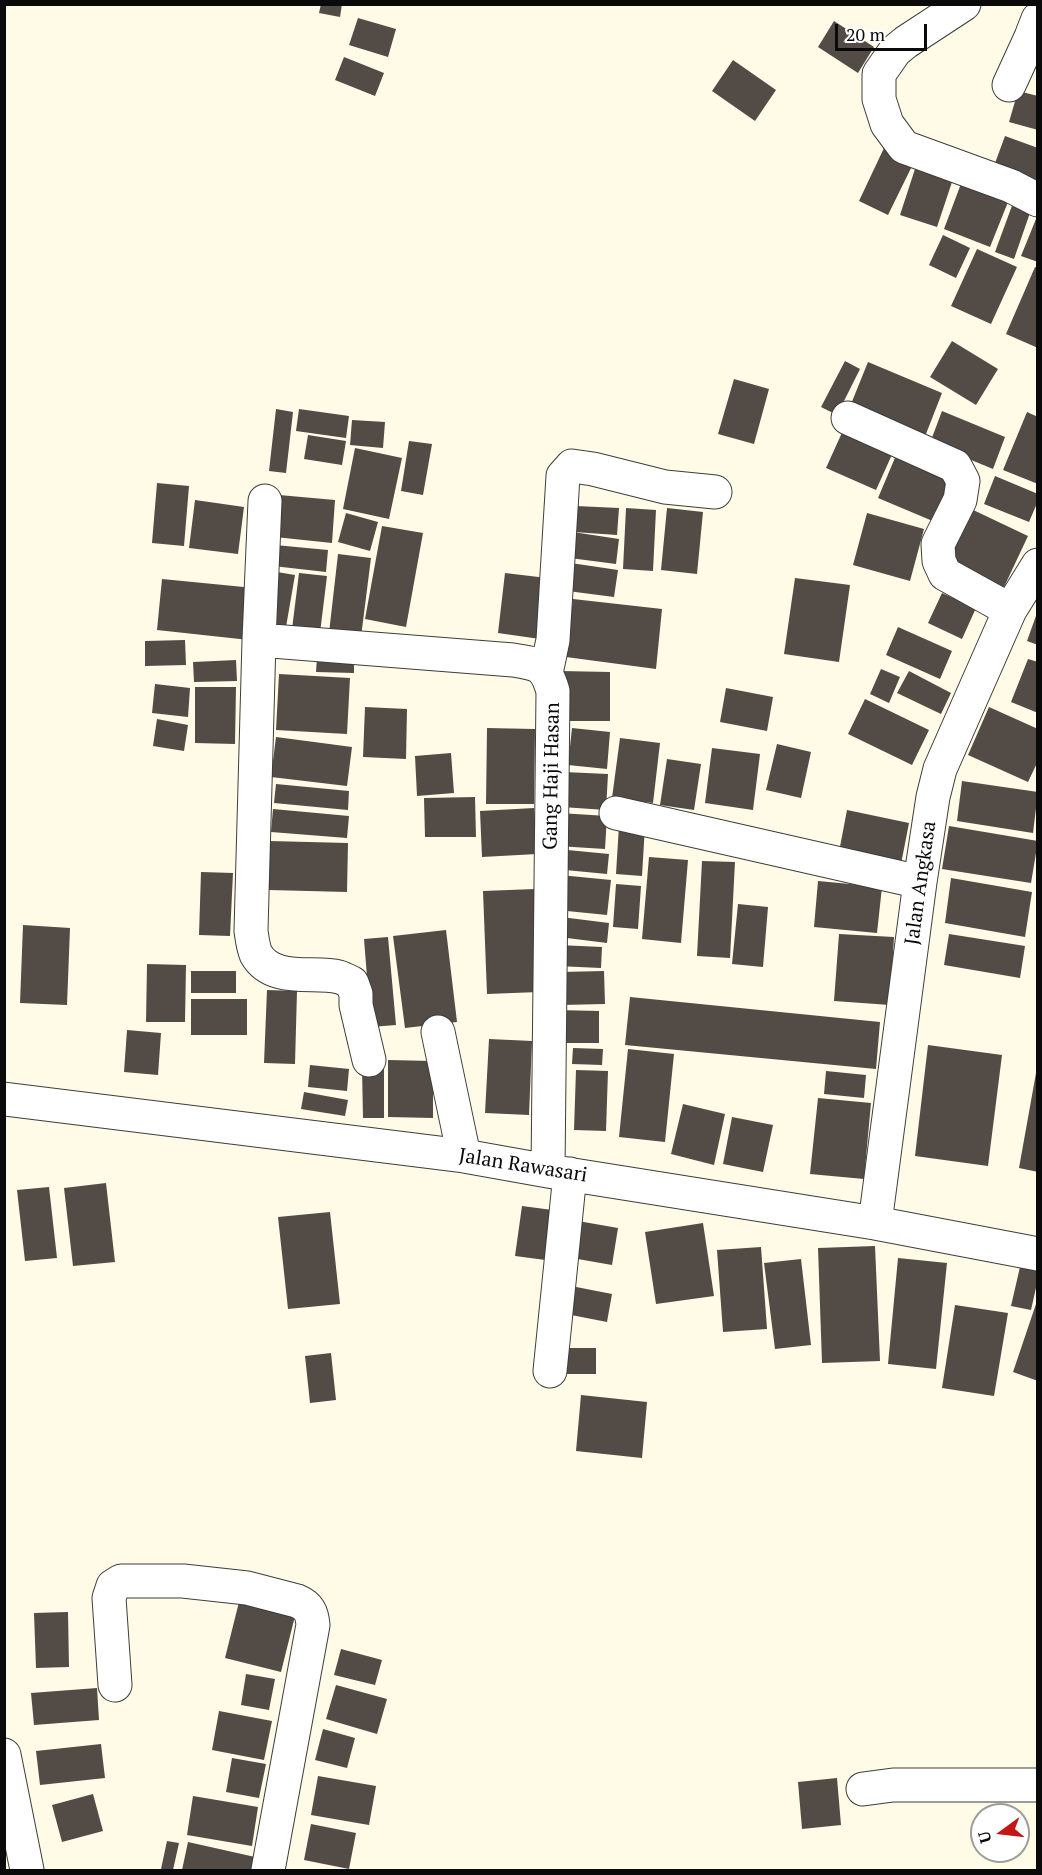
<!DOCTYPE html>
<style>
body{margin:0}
#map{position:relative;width:1042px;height:1875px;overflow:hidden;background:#fffbe6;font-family:"PT Serif",serif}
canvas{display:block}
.frame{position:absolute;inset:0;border:6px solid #0a0a0a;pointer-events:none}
.north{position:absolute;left:970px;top:1803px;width:60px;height:60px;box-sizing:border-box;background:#fff;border:2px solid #9d9d9d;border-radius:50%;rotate:255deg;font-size:16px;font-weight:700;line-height:24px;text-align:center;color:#0a0a0a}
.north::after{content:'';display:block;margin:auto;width:21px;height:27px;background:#c51616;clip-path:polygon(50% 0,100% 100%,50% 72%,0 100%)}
.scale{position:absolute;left:835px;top:24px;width:92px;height:27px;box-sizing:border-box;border:3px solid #0a0a0a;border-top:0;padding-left:8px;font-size:18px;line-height:21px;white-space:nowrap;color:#0a0a0a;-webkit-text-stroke:4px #fff;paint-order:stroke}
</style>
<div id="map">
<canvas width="1042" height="1875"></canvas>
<div class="frame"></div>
<div class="north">U</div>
<div class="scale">20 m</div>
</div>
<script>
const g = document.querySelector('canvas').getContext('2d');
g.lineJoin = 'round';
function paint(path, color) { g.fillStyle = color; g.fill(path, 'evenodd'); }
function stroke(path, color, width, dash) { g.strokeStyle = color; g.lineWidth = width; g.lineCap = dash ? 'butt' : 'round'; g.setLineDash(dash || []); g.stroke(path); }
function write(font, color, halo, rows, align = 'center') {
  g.font = font + ' "PT Serif",serif'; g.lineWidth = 6; g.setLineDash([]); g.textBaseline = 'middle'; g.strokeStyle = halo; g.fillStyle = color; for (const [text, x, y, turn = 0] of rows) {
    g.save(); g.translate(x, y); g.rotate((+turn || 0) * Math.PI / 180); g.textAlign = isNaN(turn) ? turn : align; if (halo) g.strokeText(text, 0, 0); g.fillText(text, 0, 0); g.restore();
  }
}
paint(new Path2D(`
 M321,4H342L340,17L319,13Z
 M358,18L396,29L388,57L349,45Z
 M834,21L874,47L858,73L818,47Z
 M344,57L384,73L375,96L335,80Z
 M733,60L776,90L755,121L712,91Z
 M1018,91L1038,96V130L1009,122Z
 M1005,136L1038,148V192L991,174Z
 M884,148L914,162L888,215L859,201Z
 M915,169L952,182L937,227L900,215Z
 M965,173L1012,192L990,247L944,229Z
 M1013,203L1031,210L1014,259L995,252Z
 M1038,214V262L1021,256Z
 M943,235L970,248L956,278L929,265Z
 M977,249L1017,267L991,324L951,306Z
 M1035,267L1038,268V348L1006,334Z
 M952,341L998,369L976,405L930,377Z
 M845,361L860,369L837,415L821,407Z
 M868,362L942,393L924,439L849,409Z
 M734,379L769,389L754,444L718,434Z
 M276,409L293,412L286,473L269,471Z
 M299,409L349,416L346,438L296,431Z
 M942,411L1005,437L993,469L930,443Z
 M1027,412L1038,417V484L1003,470Z
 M352,420L385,422L383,448L350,445Z
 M845,426L895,448L876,490L826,468Z
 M308,435L346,441L342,465L304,459Z
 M409,441L432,444L423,495L401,491Z
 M355,448L402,458L389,519L343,509Z
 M897,453L954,476L935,522L878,498Z
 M995,476L1038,494V501L1029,522L984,504Z
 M157,483L189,486L184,546L152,543Z
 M279,495L335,500L332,543L275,537Z
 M195,500L244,507L238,554L189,548Z
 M576,506L619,508L617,535L574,532Z
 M626,508L656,510L653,571L623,569Z
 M667,508L703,512L697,574L661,570Z
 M969,508L1028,536L1004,587L945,558Z
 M346,513L378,522L370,551L338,542Z
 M867,513L924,529L910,581L853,565Z
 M382,526L423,533L406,627L365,619Z
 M566,531L619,539L616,564L562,557Z
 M275,545L328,550L326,572L273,566Z
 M338,554L371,558L361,637L329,633Z
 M564,562L618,570L614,597L560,590Z
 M271,571L295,575L286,627L263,623Z
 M299,573L327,576L320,633L292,629Z
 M505,573L547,578L540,639L498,633Z
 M795,578L850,585L839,662L784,654Z
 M162,579L254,588L249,640L157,630Z
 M942,593L976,608L962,639L928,623Z
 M573,599L662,609L656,669L566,657Z
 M1037,613H1038V645L1027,641Z
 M898,627L952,651L940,679L886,655Z
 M185,640L186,665L145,666V641Z
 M317,657L354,659V673L316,672Z
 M1028,659L1038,662V713L1011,702Z
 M236,660L237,681L194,682L193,662Z
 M881,669L900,677L889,703L870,694Z
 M560,671L610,672V721H560Z
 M909,671L951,693L941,714L897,693Z
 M279,674L350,678L347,734L276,730Z
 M155,684L190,688L188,717L152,713Z
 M195,687H236L235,744L195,743Z
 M726,688L773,697L767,731L720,722Z
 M865,699L929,730L912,765L848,734Z
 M365,707L407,709L406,759L363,757Z
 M989,707L1038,729V761L1028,782L968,755Z
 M157,719L188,725L184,751L153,746Z
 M487,728L535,729L534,804H486Z
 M572,728L610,732L607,769L568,765Z
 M276,737L352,747L347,786L271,777Z
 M620,738L660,743L653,803L612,798Z
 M777,744L811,752L801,798L766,790Z
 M712,748L760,754L753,810L705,803Z
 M451,753L454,793L417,796L415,756Z
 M667,759L701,764L694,810L660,805Z
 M564,772L608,774L606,810L562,807Z
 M962,781L1038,792L1033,833L957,821Z
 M276,784L349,791L348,810L274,803Z
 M475,797L476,837H425L424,798Z
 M534,808L537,854L482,857L480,811Z
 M273,809L349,816L347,838L271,832Z
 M847,810L909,823L901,864L839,852Z
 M559,813L607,816L605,849L557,846Z
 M619,825L645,826L642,876L616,874Z
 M949,826L1038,841L1031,883L942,869Z
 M269,841L348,843L347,892L269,890Z
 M557,849L609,854L607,874L555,869Z
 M649,857L688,860L681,943L642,939Z
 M702,861L735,862L730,958L697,956Z
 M201,872L233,873L230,936L199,935Z
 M560,875L611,880L607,915L557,910Z
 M951,878L1032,892L1025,937L945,923Z
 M818,881L882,887L877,933L814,927Z
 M616,884L641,886L638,929L613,927Z
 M535,889L539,992L487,994L483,891Z
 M738,904L768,907L763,967L732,964Z
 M561,917L609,923L607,943L559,937Z
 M23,925L70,928L67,1005L20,1003Z
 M446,930L457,1022L405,1028L393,936Z
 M839,934L894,937L890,1005L834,1001Z
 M949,934L1025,946L1020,978L944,965Z
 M388,937L396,1025L371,1027L364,939Z
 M558,945L602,947L601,968L557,966Z
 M147,964L186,965L185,1022H146Z
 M191,971H236V993H191Z
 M604,971L605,1004L561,1005V972Z
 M267,990L297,991L295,1064L264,1063Z
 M630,997L880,1022L876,1069L625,1045Z
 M191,999H247V1035H191Z
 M556,1010L599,1011V1043H556Z
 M127,1030L161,1033L158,1075L124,1072Z
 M489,1039L532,1041L529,1115L485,1113Z
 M928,1045L1002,1055L988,1166L915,1156Z
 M573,1048L603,1049L602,1065L572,1064Z
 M628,1049L674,1054L665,1142L619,1137Z
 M388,1060L433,1061V1118L388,1117Z
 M310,1065L349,1069L347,1091L308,1087Z
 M362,1068H384V1118H363Z
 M576,1070L608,1071L606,1131L574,1130Z
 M826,1071L866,1075L864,1098L824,1094Z
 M1036,1073H1038V1172L1019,1168Z
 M304,1092L348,1100L345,1116L301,1109Z
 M818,1098L871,1103L864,1179L810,1174Z
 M683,1104L725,1114L714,1165L671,1154Z
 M732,1117L773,1125L763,1172L723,1164Z
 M106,1183L115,1262L73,1266L64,1188Z
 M49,1187L57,1258L25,1261L17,1190Z
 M522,1206L560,1211L553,1261L515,1256Z
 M330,1212L340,1304L288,1309L278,1217Z
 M578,1221L618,1228L612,1265L572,1258Z
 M703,1223L714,1296L656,1304L645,1232Z
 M875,1246L880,1361L822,1363L818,1248Z
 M761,1247L767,1329L723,1332L717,1250Z
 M898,1258L947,1263L936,1369L888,1364Z
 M801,1259L811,1345L775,1349L764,1263Z
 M1020,1267L1038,1271V1279L1031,1310L1011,1306Z
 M566,1285L612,1294L607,1322L561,1313Z
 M1037,1301H1038V1381L1013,1372Z
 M955,1305L1008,1313L994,1396L942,1388Z
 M561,1348H596V1374H561Z
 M331,1353L336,1400L310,1403L305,1356Z
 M581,1395L647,1402L642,1458L576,1451Z
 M240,1598L296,1612L281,1672L225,1658Z
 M68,1612L69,1667L36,1668L34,1613Z
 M341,1649L382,1660L375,1685L334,1675Z
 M246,1674L275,1679L269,1710L241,1705Z
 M336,1685L387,1699L377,1734L326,1719Z
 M97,1688L99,1720L34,1725L31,1693Z
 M219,1711L272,1721L264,1760L212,1750Z
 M323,1729L355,1738L347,1768L315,1760Z
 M101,1744L105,1778L40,1785L36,1751Z
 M232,1758L266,1764L259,1798L226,1792Z
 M318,1776L376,1786L369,1825L311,1815Z
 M837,1778L841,1825L802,1829L798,1782Z
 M93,1794L103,1831L62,1842L52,1805Z
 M193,1796L258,1807L252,1846L187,1835Z
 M311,1824L356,1833L349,1869L304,1860Z
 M167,1841L179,1843L173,1870L161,1869Z
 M188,1842L255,1857L252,1870H182Z`), '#534b45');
const minor = new Path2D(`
 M964,4L906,42L895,51L879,74V99L887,124L904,147L1011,186L1038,200
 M1009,85L1031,37L1038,19
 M848,418L955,466L963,481L960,500L938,544L939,561L945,574L1010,610
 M265,501L259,640L251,931C252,938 253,947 256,954C272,983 313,971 339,977C343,978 348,981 352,983L356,994V1005L369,1060
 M259,640L513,660C539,664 545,665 553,691L548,1171
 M546,673L553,640L563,476L572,466L593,469L665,487L715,492
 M616,813L920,882
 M438,1032L464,1156
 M4,1099L464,1156L548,1171L875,1223L1038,1254
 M875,1223L920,882L933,797L940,769L1010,610L1038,565
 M550,1371L570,1174
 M115,1685L109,1598L113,1586L121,1581H183L247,1588L297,1601C309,1606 312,1613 313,1625L268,1870
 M4,1755L27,1870
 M863,1789L893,1785H1038`);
stroke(minor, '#3d3d3d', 35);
stroke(minor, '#fff', 33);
write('20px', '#0a0a0a', '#fff', [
 ["Gang Haji Hasan",552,776,-89],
 ["Jalan Angkasa",921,883,-82],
 ["Jalan Rawasari",523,1166,9]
]);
</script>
